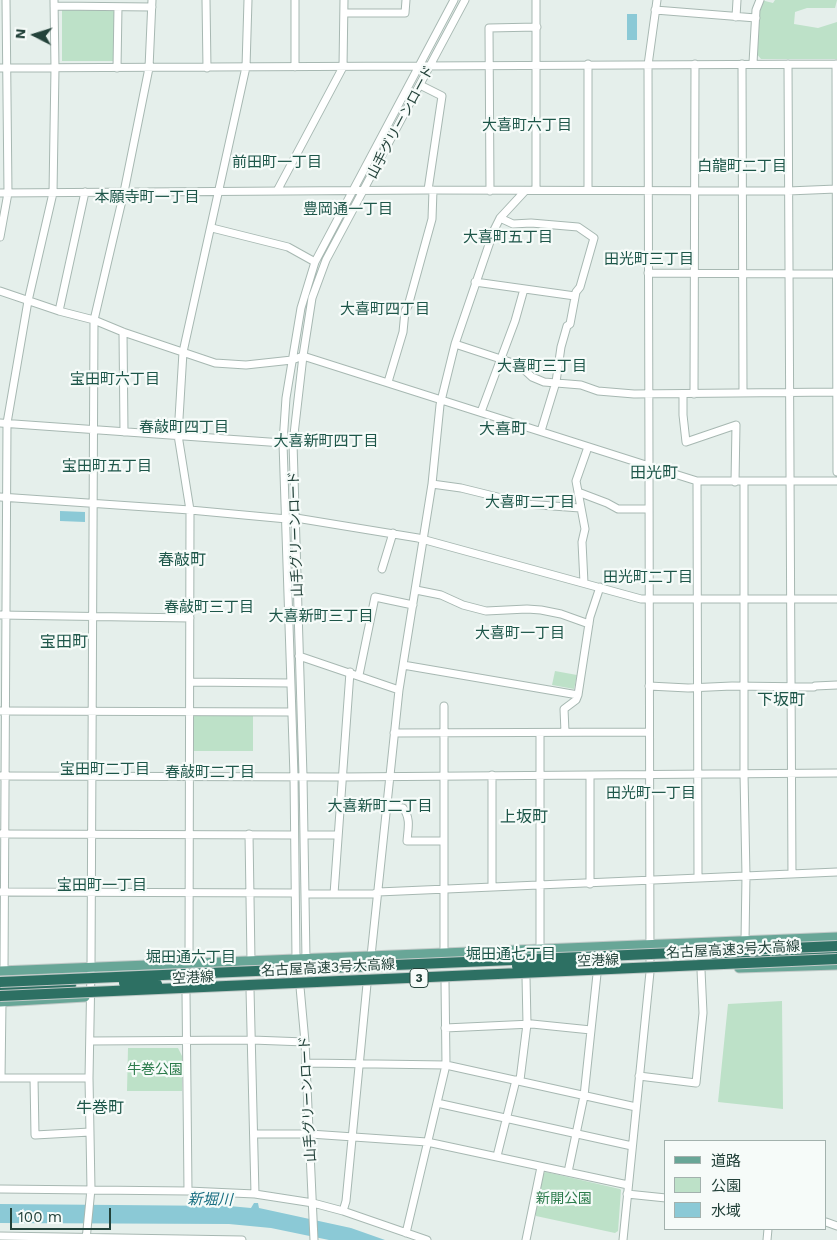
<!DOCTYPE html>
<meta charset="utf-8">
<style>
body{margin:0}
#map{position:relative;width:837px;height:1240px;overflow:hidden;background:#e5efeb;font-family:"Work Sans","Noto Sans JP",sans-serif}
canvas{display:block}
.legend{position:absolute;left:664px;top:1140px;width:162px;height:90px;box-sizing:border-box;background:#f6fbf9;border:1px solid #a2b1ad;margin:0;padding:6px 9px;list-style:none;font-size:15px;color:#23423a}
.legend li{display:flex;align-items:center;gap:10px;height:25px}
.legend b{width:25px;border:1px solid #a2b1ad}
.north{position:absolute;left:10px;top:10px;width:50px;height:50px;-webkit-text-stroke:4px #f6fbf9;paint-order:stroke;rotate:275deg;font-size:14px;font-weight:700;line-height:20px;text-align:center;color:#23423a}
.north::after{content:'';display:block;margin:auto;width:18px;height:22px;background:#23423a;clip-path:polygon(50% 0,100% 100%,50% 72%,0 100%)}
.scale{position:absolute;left:10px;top:1208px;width:101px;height:22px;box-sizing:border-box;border:2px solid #23423a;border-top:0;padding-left:6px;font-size:15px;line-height:18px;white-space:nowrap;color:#23423a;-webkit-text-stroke:4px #f6fbf9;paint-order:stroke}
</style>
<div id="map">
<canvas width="837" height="1240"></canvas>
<ul class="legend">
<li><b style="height:6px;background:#68a697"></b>道路</li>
<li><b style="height:14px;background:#bde1c8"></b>公園</li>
<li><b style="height:14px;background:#8bc9d6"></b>水域</li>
</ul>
<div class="north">N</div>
<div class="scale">100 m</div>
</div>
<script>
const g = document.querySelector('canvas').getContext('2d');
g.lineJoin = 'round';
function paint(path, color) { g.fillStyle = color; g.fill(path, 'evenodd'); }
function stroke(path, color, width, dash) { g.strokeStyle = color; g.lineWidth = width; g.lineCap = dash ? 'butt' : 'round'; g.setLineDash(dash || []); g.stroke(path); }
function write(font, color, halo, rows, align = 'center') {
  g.font = font + ' "Work Sans","Noto Sans JP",sans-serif'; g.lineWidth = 4.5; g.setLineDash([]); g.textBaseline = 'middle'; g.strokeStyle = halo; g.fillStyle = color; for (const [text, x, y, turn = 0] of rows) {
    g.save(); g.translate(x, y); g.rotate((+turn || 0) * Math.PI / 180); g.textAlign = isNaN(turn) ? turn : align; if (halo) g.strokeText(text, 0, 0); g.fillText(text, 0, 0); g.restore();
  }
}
paint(new Path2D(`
 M761,0L773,3L775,0H837L835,8H807L795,12L794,24L818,28L837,22V59H761L756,53L758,11Z
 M62,7L118,9V61H62Z
 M555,671L577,675L574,689L552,685Z
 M194,715H253V751H194Z
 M782,1001L783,1109L718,1102L728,1004Z
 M128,1048H178L182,1056V1091H127Z
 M546,1172L620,1189L621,1190L618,1231L615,1233L536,1216L535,1213L543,1173Z`), '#bde1c8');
paint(new Path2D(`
 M627,14H637V40H627Z
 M60,511L85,512V522L60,521Z
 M254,1203H258L259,1208L351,1228L385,1240H329L271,1228L229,1224L0,1223V1204L229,1206L251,1208Z`), '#8bc9d6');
const minor = new Path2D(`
 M206,0L207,68
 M536,0V190
 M54,6L152,7
 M655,10L756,18
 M344,13H405L406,0
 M736,17L737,0
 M753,63L756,10L760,0
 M742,64L743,393
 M788,64L792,874
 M836,64L837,472
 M295,67V0
 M0,68L837,64
 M117,68L118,7
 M420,85L442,96L428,190
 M588,190V64
 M277,191L343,67L344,0
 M490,191L489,28L537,27
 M0,193L428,190L788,191L836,189
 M500,218L513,224L531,223L578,227L594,238L580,287L576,292L570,324L567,326L561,347L556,382L541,431
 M212,228L288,247L315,262
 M0,237L8,193L6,0
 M648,273L837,274
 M475,282L575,296
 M0,291L59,311L94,320L123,332L215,363L246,365L292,360L303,356L649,466L648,65L657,0
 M59,311L85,192
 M123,332L124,432
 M455,344L519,365L532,377L544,382L581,385L598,391L634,394L837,392
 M388,382L403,332L405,311L408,306L432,219L433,190
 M683,394V415L686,442L736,425L735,482
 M694,394L695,64
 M481,412L515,321L524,289
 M0,423L283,443
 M697,481L698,878
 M744,482V774L746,876L745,941
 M432,484L461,488L526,504L580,508
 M578,492L607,503L618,509H649
 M0,497L190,510L287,519L296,518L418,538L641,599H837
 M382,569L393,533
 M584,583L582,542L585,529L576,481L588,447
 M416,590L441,595L463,605L486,611L527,609L541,610L561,614L589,624
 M0,615L190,618
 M299,656L399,690
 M403,665L578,695L590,617L600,587
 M359,675L375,597L413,605
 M190,682L290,683
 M649,686L688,688L732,686L814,687L815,686L837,685
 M444,706V953
 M0,711L291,712
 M565,732L564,709L576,700L578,695
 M394,733L649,732
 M492,775V887
 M590,775V884
 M0,776L342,777L837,773
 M387,806L403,808C411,818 408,829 407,841H444
 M0,834L294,835
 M249,834L251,961
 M304,835H338
 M0,892L295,893
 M305,894H374L378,892L837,872
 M334,894L350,672
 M540,948V733
 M371,956L399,690L432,484L440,405L455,344L494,230L500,218L525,191
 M189,963L190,510L178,435L183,352L246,67L248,0
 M4,971L7,423L28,301L53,193L55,68L54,0
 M303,973L306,959L303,776L293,443L303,356L312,298L326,260L465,0
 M250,989L255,1194
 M186,992L188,1191
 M445,1028L532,1024L591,1030
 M90,1041L252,1040L305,1042
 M306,1063L446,1065L636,1107
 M639,1076L696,1083L703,1013L701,970
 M0,1078H89
 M1,1078L2,1002
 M34,1078L35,1135L90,1132
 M520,1080L527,1024L526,977
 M437,1103L632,1146
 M254,1134H310L427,1142L628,1185
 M497,1156L516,1080
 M568,1172L584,1096L597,974
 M0,1189L188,1191L255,1194L313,1203L343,1211L427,1240
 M627,1194L666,1198
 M343,1211L346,1201L367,984
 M826,1222L837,1226
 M406,1233L446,1065L445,981
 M0,1236L242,1240
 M86,1240L91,1189L89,1078L91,968L94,320L124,192L149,68L152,0
 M314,1240L305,1042L300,987L296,959L294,776L283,443L286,398L301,308L315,262L454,0
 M526,1240L541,1167
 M623,1240L650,972L649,466L697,481H837
 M767,1240L768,1229`);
const major = new Path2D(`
 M739,968L837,965
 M0,971L837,937
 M0,1002L85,997`);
const highway = new Path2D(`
 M715,957L837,951
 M0,988L71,985`);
stroke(minor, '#a7b8b2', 9);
stroke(major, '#c1cac8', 11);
stroke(highway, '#c1cac8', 12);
stroke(minor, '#fff', 7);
stroke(major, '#68a697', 9);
stroke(highway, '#2d7063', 10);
const highwayBridge = new Path2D(`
 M517,966L598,962
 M0,982L837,946
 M124,983L157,984
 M0,996L837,959`);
stroke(highwayBridge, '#c1cac8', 12, []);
stroke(highwayBridge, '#2d7063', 10);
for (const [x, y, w] of [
 [419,978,18]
]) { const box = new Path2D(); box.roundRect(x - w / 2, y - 9.5, w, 19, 4); g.fillStyle = '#f6fbf9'; g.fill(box); stroke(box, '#23423a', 1); }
write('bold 12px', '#23423a', null, [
 ["3",419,978]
]);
write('14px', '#23423a', '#f6fbf9', [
 ["山手グリーンロード",401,122,-62],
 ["山手グリーンロード",296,534,-92],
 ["名古屋高速3号大高線",733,950,-3],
 ["空港線",598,961,-2],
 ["名古屋高速3号大高線",328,968,-3],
 ["空港線",193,978,-3],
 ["山手グリーンロード",308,1099,-93]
]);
write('14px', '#2b7b4b', '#f6fbf9', [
 ["牛巻公園",155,1070],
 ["新開公園",564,1199]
]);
write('15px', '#1d5649', '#f6fbf9', [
 ["大喜町六丁目",527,126],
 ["前田町一丁目",277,163],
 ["白龍町二丁目",742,167],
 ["本願寺町一丁目",147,198],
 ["豊岡通一丁目",348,210],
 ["大喜町五丁目",508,238],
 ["田光町三丁目",649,260],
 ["大喜町四丁目",385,310],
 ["大喜町三丁目",542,367],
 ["宝田町六丁目",115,380],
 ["春敲町四丁目",184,428],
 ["大喜新町四丁目",326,442],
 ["宝田町五丁目",107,467],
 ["大喜町二丁目",530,503],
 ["田光町二丁目",648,578],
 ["春敲町三丁目",209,608],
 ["大喜新町三丁目",321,617],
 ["大喜町一丁目",520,634],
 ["宝田町二丁目",105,770],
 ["春敲町二丁目",210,773],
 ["田光町一丁目",651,794],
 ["大喜新町二丁目",380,807],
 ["宝田町一丁目",102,886],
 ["堀田通七丁目",511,955],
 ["堀田通六丁目",191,958]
]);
write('italic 15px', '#196f82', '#f6fbf9', [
 ["新堀川",210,1200,1]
]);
write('16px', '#1d5649', '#f6fbf9', [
 ["大喜町",503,429],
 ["田光町",654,473],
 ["春敲町",182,560],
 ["宝田町",64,642],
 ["下坂町",781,700],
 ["上坂町",524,817],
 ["牛巻町",100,1108]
]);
</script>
